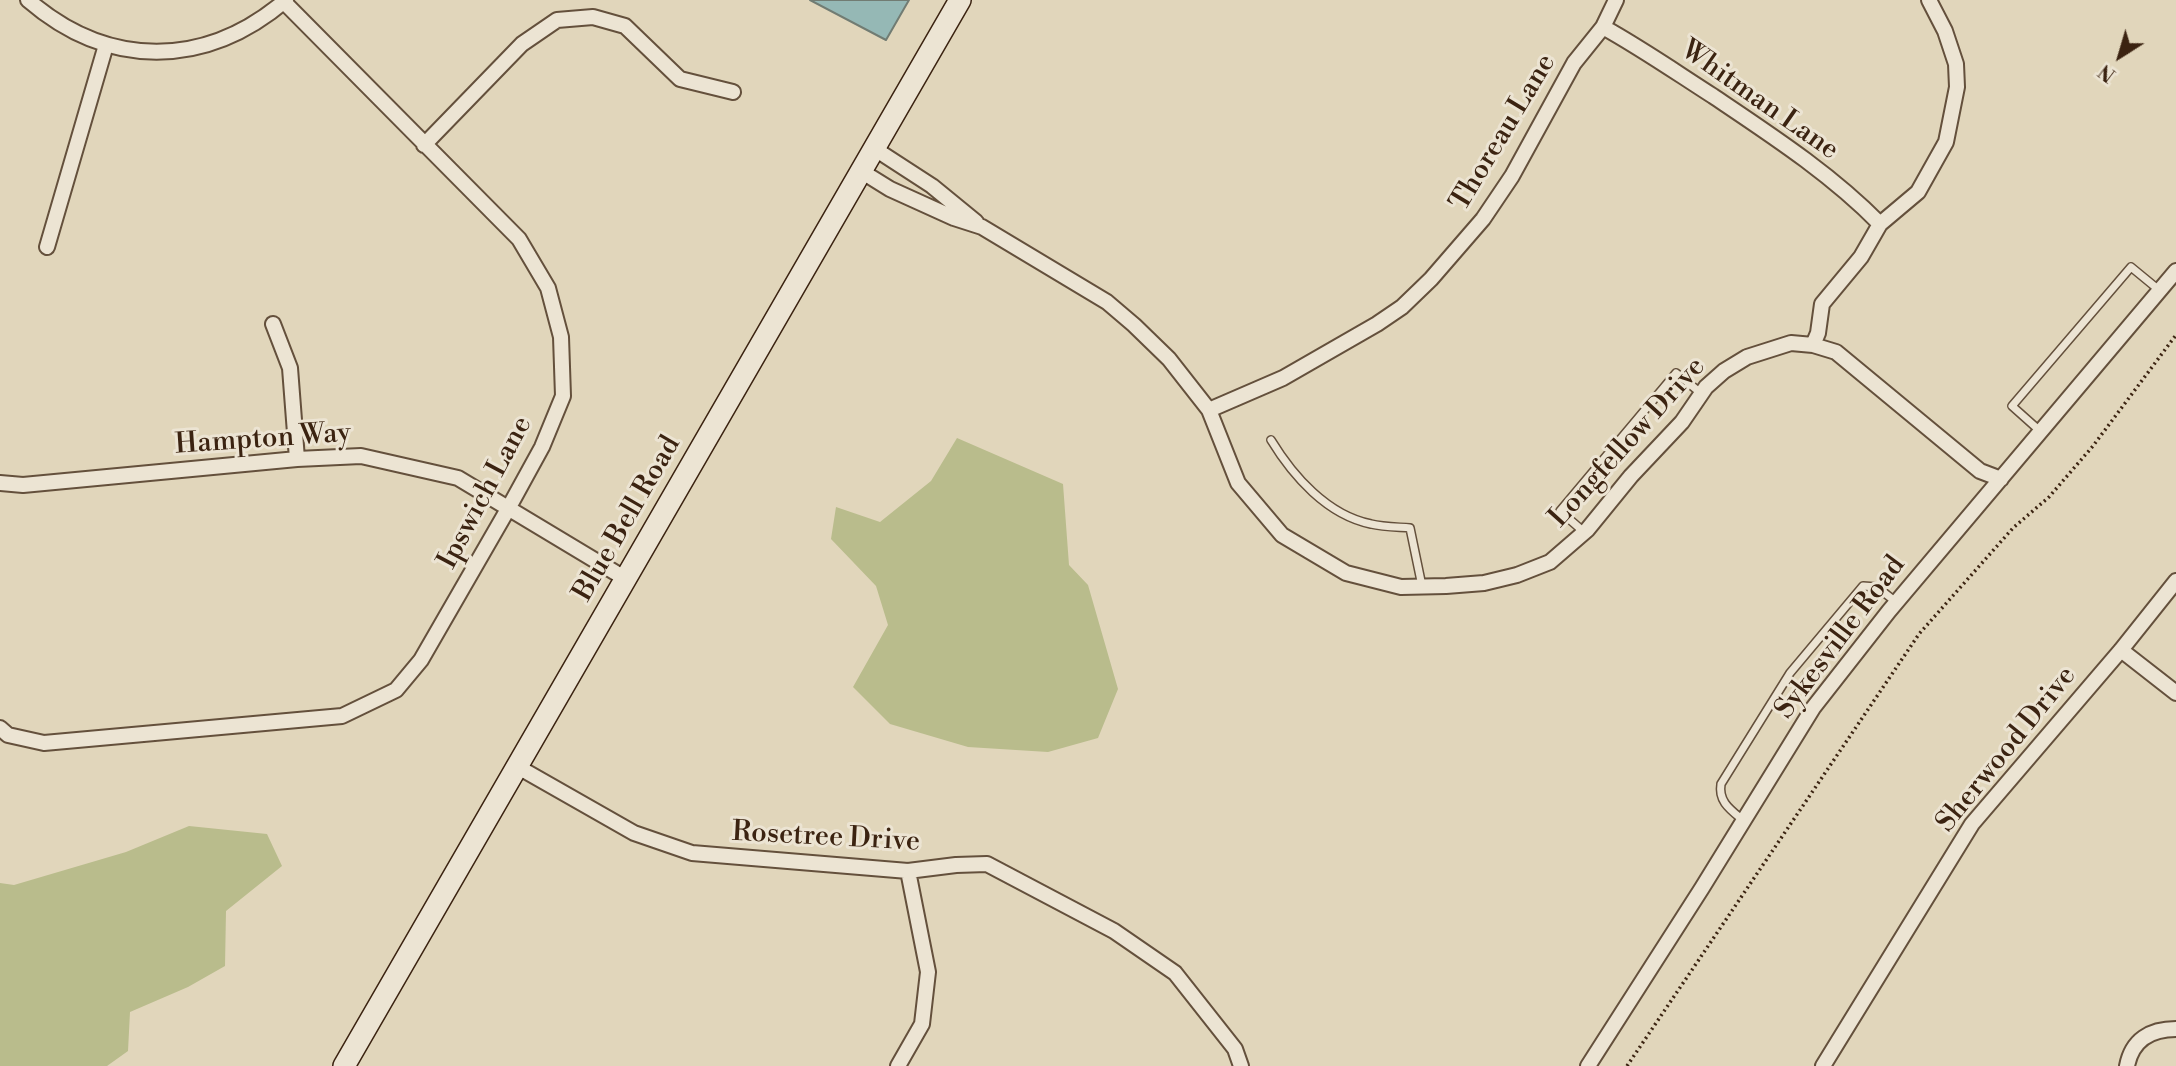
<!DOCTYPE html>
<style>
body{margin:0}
#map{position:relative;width:2176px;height:1066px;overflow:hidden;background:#e1d6bb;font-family:"Libre Bodoni",serif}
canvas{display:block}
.north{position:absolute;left:2085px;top:21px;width:70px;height:70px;-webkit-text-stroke:5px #ece4d3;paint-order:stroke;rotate:217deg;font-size:19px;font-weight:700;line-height:28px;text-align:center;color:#3b2311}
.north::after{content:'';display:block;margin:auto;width:24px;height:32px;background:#3b2311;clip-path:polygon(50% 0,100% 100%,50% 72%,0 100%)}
</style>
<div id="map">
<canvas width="2176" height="1066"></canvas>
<div class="north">N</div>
</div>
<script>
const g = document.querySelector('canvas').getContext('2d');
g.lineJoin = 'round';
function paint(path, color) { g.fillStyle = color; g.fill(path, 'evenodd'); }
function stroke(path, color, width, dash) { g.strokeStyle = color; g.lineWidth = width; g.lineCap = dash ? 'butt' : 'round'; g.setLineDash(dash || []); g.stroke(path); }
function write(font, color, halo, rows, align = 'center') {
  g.font = font + ' "Libre Bodoni",serif'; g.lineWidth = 6; g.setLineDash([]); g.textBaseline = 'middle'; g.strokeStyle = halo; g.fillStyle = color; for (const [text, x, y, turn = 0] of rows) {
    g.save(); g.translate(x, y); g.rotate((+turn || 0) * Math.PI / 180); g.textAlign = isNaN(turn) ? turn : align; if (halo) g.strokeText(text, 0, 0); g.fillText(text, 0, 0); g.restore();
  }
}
paint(new Path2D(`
 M957,438L1063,484L1069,565L1088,585L1118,689L1098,738L1048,752L968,747L890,724L853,687L888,625L876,586L831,539L836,507L880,522L931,481Z
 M189,826L267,834L282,866L226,911L225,966L188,987L130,1012L128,1051L107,1066H0V883L14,885L126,852Z`), '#b9bc8c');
const water = new Path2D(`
 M810,0H909L886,40Z`);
paint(water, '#95b8b5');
stroke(water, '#717c73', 2);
const lane = new Path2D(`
 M2040,431L2012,406L2131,267L2159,290
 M1271,440C1293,476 1327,515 1371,524C1383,527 1397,527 1410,528L1422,586
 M1584,532L1560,511L1676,373L1702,394
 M1744,821C1731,810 1718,802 1721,784L1790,673L1863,586L1877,587L1896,602`);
const street = new Path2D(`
 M28,0C108,69 205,69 286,0
 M1603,27C1641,48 1677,73 1713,96C1771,135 1831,174 1880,224
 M424,145L522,44L557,20L593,17L625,26L680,79L733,92
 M875,149L932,186L976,222
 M861,171L890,189L954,218L982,227L1107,302L1134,325L1169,359L1209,410L1238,483L1282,535L1346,573L1401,587L1446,586L1484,583L1517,575L1550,562L1587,530L1631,476L1682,422L1706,387L1724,371L1747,357L1791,343L1813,345L1836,352L1980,471L2001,479
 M47,247L106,45
 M273,324L290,368L297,459
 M1813,345L1818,333L1822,304L1861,257L1880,224L1918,192L1946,142L1957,87L1956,64L1945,31L1929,0
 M1209,410L1283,378L1377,324L1402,307L1431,279L1483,219L1512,176L1574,63L1603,27L1616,0
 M0,483L23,485L297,459L361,456L458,478L626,579
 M2121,650L2176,693
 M0,728L8,735L44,743L342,716L396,690L421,660L508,509L542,447L563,396L561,337L548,288L519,239L284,2
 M518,767L634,833L692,853L908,871L956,865L987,864L1114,931L1175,973L1235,1049L1241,1066
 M898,1066L922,1024L928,972L908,871
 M1588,1066L1702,888L1813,708L1889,611L2176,271
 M1823,1066L1972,824L2121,650L2176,581
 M2127,1066C2132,1040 2150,1029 2176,1029`);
const secondary = new Path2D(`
 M344,1066L960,0`);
stroke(lane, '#64503c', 10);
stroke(street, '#64503c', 18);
stroke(secondary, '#3b2311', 24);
stroke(new Path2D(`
 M1627,1066L1919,634L2013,528L2049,497L2093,446L2176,335`), '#3b2311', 3.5, [2, 3.5]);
stroke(lane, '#ece4d3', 7);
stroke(street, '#ece4d3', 14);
stroke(secondary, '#ece4d3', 21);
write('28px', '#3b2311', '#ece4d3', [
 ["Whitman Lane",1759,101,35],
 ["Thoreau Lane",1504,133,-59],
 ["Hampton Way",263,440,-4],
 ["Longfellow Drive",1628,443,-48],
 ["Ipswich Lane",486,493,-62],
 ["Blue Bell Road",628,519,-60],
 ["Sykesville Road",1841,638,-53],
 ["Sherwood Drive",2007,750,-51],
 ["Rosetree Drive",826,838,3]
]);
</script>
